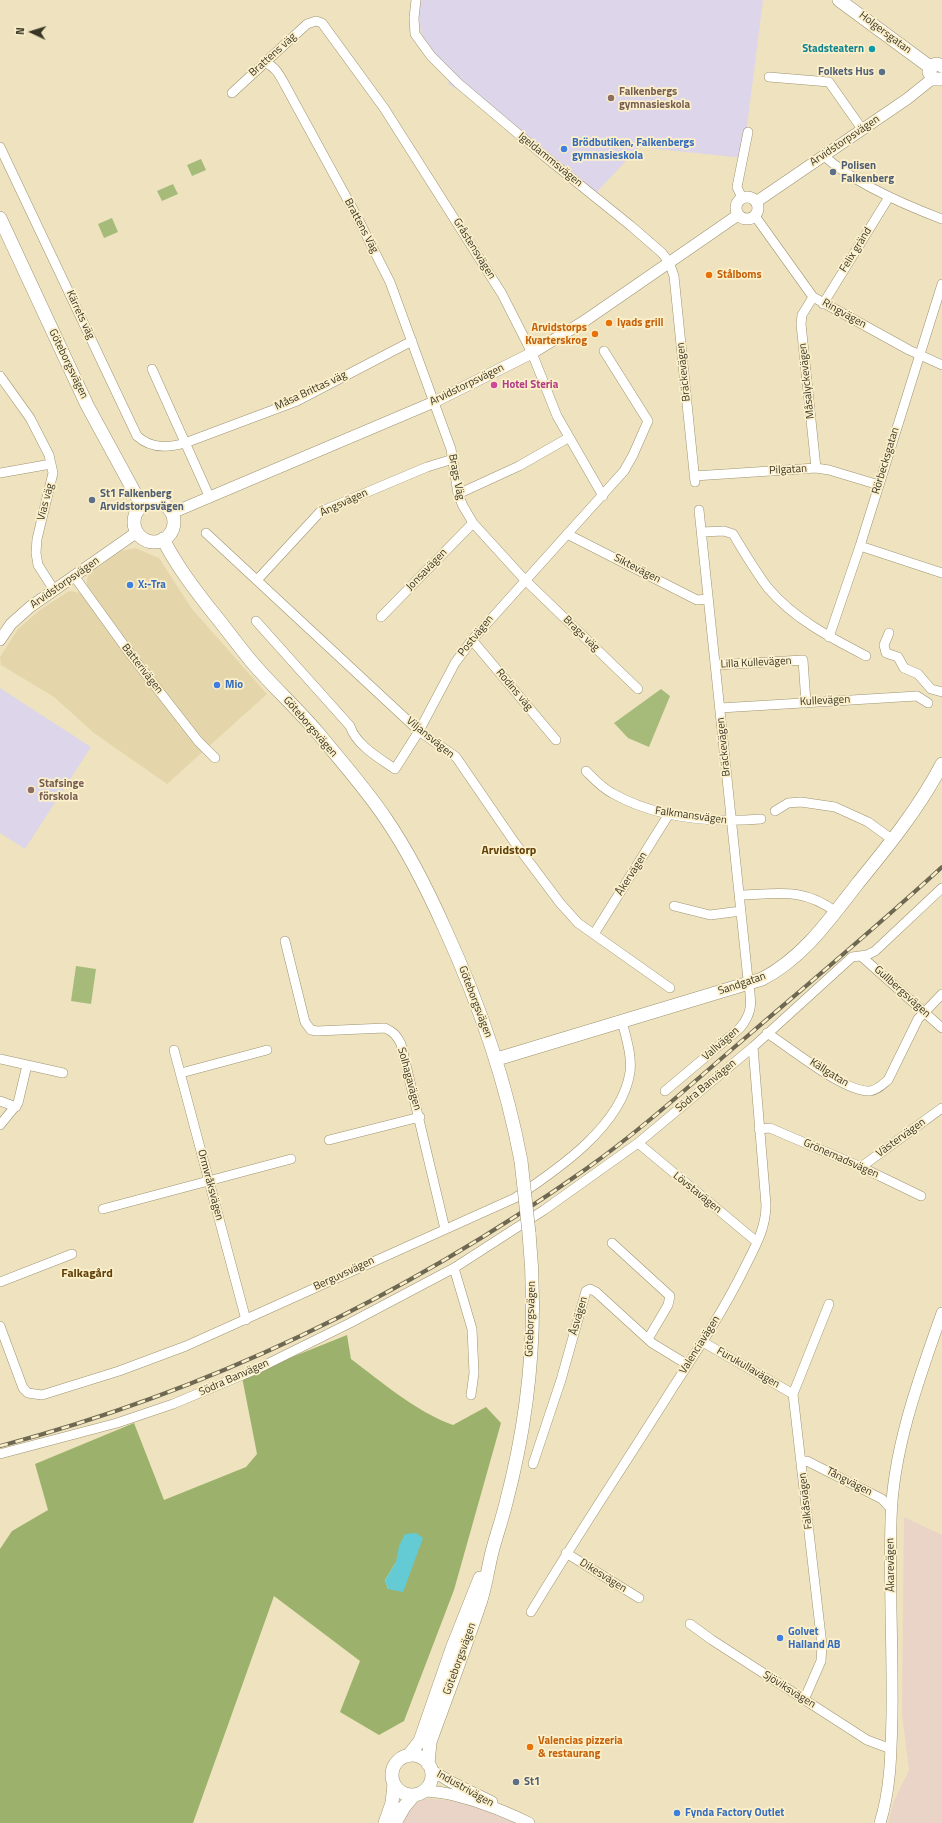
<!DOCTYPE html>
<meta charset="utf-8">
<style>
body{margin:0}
#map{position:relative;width:942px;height:1823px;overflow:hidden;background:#eee3be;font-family:"Titillium Web",sans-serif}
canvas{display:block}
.north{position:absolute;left:12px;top:12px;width:40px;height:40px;-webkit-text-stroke:3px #fcf0cb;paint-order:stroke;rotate:274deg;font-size:11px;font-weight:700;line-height:16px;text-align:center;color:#3a3627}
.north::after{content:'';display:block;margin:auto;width:14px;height:18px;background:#3a3627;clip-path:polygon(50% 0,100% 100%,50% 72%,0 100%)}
</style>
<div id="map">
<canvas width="942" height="1823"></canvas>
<div class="north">N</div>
</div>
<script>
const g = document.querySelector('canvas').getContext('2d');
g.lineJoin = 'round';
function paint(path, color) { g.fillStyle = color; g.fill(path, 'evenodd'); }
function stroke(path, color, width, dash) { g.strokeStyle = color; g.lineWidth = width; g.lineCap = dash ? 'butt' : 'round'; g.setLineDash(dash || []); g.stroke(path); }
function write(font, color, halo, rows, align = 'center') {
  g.font = font + ' "Titillium Web",sans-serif'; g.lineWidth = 3.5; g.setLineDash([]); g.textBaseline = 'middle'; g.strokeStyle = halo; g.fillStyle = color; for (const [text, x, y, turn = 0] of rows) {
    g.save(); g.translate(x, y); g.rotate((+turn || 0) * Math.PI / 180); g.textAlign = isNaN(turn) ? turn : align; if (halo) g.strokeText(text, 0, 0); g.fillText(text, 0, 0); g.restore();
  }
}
paint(new Path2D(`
 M135,548L159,558L192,609L267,694L167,784L94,733L54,697L1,665L0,657L18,629L40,610L69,591L80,593L86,589L88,574L121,551Z`), '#e4d6aa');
paint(new Path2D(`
 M904,1517L942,1535V1823H888L894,1801L909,1770L902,1714Z
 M424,1798L471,1803L522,1823H399L405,1809Z`), '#ead4c7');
paint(new Path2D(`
 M421,0H763L743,158L639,147L596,193L496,111L448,84L453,75L429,48L421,32L419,15Z
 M0,688L91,747L25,849L0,833Z`), '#ddd5ea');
paint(new Path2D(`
 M201,159L206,170L192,176L187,165Z
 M173,184L178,194L162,201L157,191Z
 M112,218L118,232L104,238L98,224Z
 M661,689L670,696L649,747L628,738L614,723Z
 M76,966L96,969L91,1004L71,1001Z`), '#a6bb7a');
paint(new Path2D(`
 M347,1335L351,1359C383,1383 415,1411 453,1425L486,1407L501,1423L454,1590L404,1721L379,1735L340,1712L360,1661L274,1596L193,1823H0V1549L12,1531L48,1510L35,1464L134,1423L164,1500L246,1467L257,1454L242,1377ZM396,1562L388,1589L385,1580Z`), '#9cb26c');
paint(new Path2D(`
 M416,1533L423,1538L403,1592L388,1589L385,1580L396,1562L399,1546L405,1534Z`), '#64cbd4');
const minor = new Path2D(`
 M416,0L414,18L415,34L431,56L458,83L543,155L631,226L662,253L669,262L674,276L695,482
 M266,63C276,67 280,76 285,85L356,215L390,282L451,449L458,494L463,506L473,523L524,579L638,689
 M769,77L829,82L862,129
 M232,93L307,24L316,21L322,23L384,108L502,294L532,353L557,416L603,496
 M0,147L137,436C151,449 168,448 185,443L297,401L412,341
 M824,156C853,182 905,205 942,219
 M742,198L737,187L748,132
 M755,216L813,297L909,350L942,365
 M813,297L802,315L801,324L816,468
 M823,304L889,197
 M152,369L210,498
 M0,376L30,418L49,455L53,473L37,539L36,553L38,565L54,590
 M0,473L51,464
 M694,476L816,468L829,470L879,485
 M458,494L519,466L568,438
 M702,532L724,531L733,534C744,552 755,571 768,588C794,619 831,638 866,656
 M206,533L419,731L456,757L515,843L560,903L578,923L670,988
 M567,534L697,600L708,599
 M860,546L942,573
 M74,576L131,655L198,741L215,758
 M258,579L320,512L427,467L453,459
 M381,617L473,523
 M256,621L350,726C356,745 379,758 395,769L419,731L455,663L472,640L624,471L633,455L648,421L604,351
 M889,633L884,645L886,653L898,657L904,668L918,674L931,689L942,692
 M829,637L860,546L942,284
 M472,640L556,740
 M715,665L803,660L806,703
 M720,708L917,696L928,703
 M586,771C594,779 602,788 612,793C656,818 710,823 761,819
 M775,811L788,803L801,802L835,807L868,822L893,840
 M740,895C778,894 803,887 836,912
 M674,906L710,915L741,911
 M594,934L669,814
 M285,941L305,1022L311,1030L317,1031L385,1028C394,1032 397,1036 401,1044L445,1229
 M861,956L942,1028
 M767,1033C789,1047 845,1093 870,1091C877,1090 882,1085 888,1080L918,1019L942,994
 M174,1050L246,1320
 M0,1059L63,1073
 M181,1073L267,1050
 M665,1091L740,1028C757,1008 749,995 747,970L699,510
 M0,1101L16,1107
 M0,1125L18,1103L27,1065
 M759,1129L770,1128L861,1167L921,1196
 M329,1140L420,1117
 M638,1143L757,1242
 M861,1167L942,1108
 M103,1209L291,1159
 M612,1243L670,1296L668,1305L648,1339
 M0,1282L72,1254
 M0,1326L23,1388L28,1393L42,1395L119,1371L186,1346L515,1198C557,1170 622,1126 630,1072C632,1055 626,1038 622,1021
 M703,1342L793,1394
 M471,1395L474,1373L472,1329L454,1268L544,1210L638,1143L753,1047L852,957L867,955L875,951L942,888
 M0,1454L117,1423L173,1404L259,1368L350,1323L454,1268
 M802,1462L807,1461L882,1499L892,1510
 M533,1464L561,1380L586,1291L590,1289L596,1292L652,1343L688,1365
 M566,1553L639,1598
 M531,1612C576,1537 625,1464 672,1389C698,1349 724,1310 745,1267C755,1247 766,1228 766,1205L753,1047
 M690,1624L712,1640L867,1740L891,1749
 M804,1700L821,1661L822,1645L793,1394L829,1304`);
const tertiary = new Path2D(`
 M736 208a11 11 0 1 1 22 0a11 11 0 1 1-22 0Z
 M756,202L907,99L932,79
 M172,513L434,402L532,353L583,322L738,215
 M0,640L11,624L30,607L137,532
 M431,1770L451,1782L492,1802
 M423,1791C454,1791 501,1809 529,1823
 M880,1823C891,1788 891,1752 892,1715C893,1651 889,1586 891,1521C892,1452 919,1378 942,1313`);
const secondary = new Path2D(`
 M839,0L930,67
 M942,66L937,64L933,65L929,72L933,79H942
 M0,218L87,405L142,506
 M134 522a20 20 0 1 1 40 0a20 20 0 1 1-40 0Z
 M163,539C176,565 193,587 210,609C224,626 237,644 251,661C272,686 297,708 318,733C341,761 366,789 386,819C410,854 428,891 445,929C479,1003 506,1081 521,1161
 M497,1059L762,979C803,958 830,919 858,883C889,845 919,808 942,764
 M392 1775a20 20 0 1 1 40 0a20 20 0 1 1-40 0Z
 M408,1756L420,1741L453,1646L480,1578
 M428,1764L430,1742C447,1695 465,1648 481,1600C486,1584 488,1568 492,1552C496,1536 502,1520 506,1503C529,1416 538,1323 529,1233
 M385,1823L392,1803L394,1784
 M395,1823L404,1807L414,1795`);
stroke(minor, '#9e9371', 10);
stroke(tertiary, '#9e9371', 12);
stroke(secondary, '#9e9371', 14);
stroke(minor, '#fff', 9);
stroke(tertiary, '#fff', 11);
stroke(secondary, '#fff', 13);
const rail = new Path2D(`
 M0,1446C212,1390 408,1294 586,1169C644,1128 697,1079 751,1033C815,978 880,924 942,867`);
stroke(rail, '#6e6853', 4);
stroke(rail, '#fcf0cb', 2.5, [8]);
const secondaryBridge = new Path2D(`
 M521,1161L529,1233`);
stroke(secondaryBridge, '#9e9371', 14, []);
stroke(secondaryBridge, '#fff', 13);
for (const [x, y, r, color] of [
 [872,49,4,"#0f9aa8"],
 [882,72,4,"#5c6f8a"],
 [611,98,4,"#8d6e63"],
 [564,149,4,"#3f7fe0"],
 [833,172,4,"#5c6f8a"],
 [709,275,4,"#e8710a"],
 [609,323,4,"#e8710a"],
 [595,334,4,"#e8710a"],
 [494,385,4,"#d1479c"],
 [92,500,4,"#5c6f8a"],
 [130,585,4,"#3f7fe0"],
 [217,685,4,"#3f7fe0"],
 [31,790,4,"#8d6e63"],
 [780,1638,4,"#3f7fe0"],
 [530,1747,4,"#e8710a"],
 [516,1782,4,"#5c6f8a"],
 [677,1813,4,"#3f7fe0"]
]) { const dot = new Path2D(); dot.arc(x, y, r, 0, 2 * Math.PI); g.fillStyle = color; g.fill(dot); stroke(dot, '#fcf0cb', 1.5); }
write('11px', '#3a3627', '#fcf0cb', [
 ["Holgersgatan",885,33,37],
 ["Brattens väg",273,55,-42],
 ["Arvidstorpsvägen",845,141,-34],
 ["Igeldammsvägen",550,160,39],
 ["Brattens Väg",361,226,62],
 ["Gråstensvägen",474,249,58],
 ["Felix gränd",856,250,-58],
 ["Ringvägen",844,314,29],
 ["Kärrets väg",80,315,65],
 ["Göteborgsvägen",68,364,64],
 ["Bräckevägen",684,372,-96],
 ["Måsalyckevägen",807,381,-96],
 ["Arvidstorpsvägen",467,385,-26],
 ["Måsa Brittas väg",311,391,-25],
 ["Rörbecksgatan",886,461,-73],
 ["Pilgatan",788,470,-3],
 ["Brags Väg",456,477,79],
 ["Vias väg",46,502,-75],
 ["Ängsvägen",344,503,-25],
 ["Siktevägen",637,569,27],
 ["Jonsavägen",427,570,-46],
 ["Arvidstorpsvägen",65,583,-35],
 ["Brags väg",581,634,44],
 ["Postvägen",476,636,-51],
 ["Lilla Kullevägen",756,663,-3],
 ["Batterivägen",142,669,52],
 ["Rodins väg",514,690,50],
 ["Kullevägen",825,701,-3],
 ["Göteborgsvägen",310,727,49],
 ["Viljansvägen",430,738,39],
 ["Bräckevägen",724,747,-96],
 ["Falkmansvägen",691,816,8],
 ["Åkervägen",632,874,-58],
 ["Sandgatan",742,984,-19],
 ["Gullbergsvägen",902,992,42],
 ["Göteborgsvägen",475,1002,69],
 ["Vallvägen",721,1044,-41],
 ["Källgatan",829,1073,32],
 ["Solhagavägen",409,1079,75],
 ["Södra Banvägen",706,1086,-40],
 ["Västervägen",901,1138,-36],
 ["Grönemadsvägen",841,1159,24],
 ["Ormvråksvägen",210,1185,75],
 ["Lövstavägen",697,1193,39],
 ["Berguvsvägen",344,1274,-25],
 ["Åsvägen",579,1316,-74],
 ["Göteborgsvägen",531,1319,-88],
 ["Valenciavägen",700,1345,-58],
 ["Furukullavägen",748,1368,30],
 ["Södra Banvägen",234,1378,-24],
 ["Tångvägen",849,1482,27],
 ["Falkåsvägen",806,1501,-96],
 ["Åkarevägen",891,1565,-91],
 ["Dikesvägen",603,1576,32],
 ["Göteborgsvägen",460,1659,-70],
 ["Sjöviksvägen",789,1690,32],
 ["Industrivägen",465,1789,29]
]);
write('bold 11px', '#0d838f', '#fcf0cb', [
 ["Stadsteatern",864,49]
], 'right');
write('bold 11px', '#4e5e75', '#fcf0cb', [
 ["Folkets Hus",874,72,"right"],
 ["Polisen",841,166],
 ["Falkenberg",841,179],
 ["St1 Falkenberg",100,494],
 ["Arvidstorpsvägen",100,507],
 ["St1",524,1782]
], 'left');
write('bold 11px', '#785e54', '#fcf0cb', [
 ["Falkenbergs",619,92],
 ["gymnasieskola",619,105],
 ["Stafsinge",39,784],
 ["förskola",39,797]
], 'left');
write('bold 11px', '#366cbe', '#fcf0cb', [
 ["Brödbutiken, Falkenbergs",572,143],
 ["gymnasieskola",572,156],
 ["X:-Tra",138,585],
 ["Mio",225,685],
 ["Golvet",788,1632],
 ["Halland AB",788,1645],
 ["Fynda Factory Outlet",685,1813]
], 'left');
write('bold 11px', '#c56008', '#fcf0cb', [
 ["Stålboms",717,275],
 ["Iyads grill",617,323],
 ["Arvidstorps",587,328,"right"],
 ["Kvarterskrog",587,341,"right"],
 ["Valencias pizzeria",538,1741],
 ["& restaurang",538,1754]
], 'left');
write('bold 11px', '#b23c85', '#fcf0cb', [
 ["Hotel Steria",502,385]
], 'left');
write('bold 12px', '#604008', '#fcf0cb', [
 ["Arvidstorp",509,851],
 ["Falkagård",87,1274]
]);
</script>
